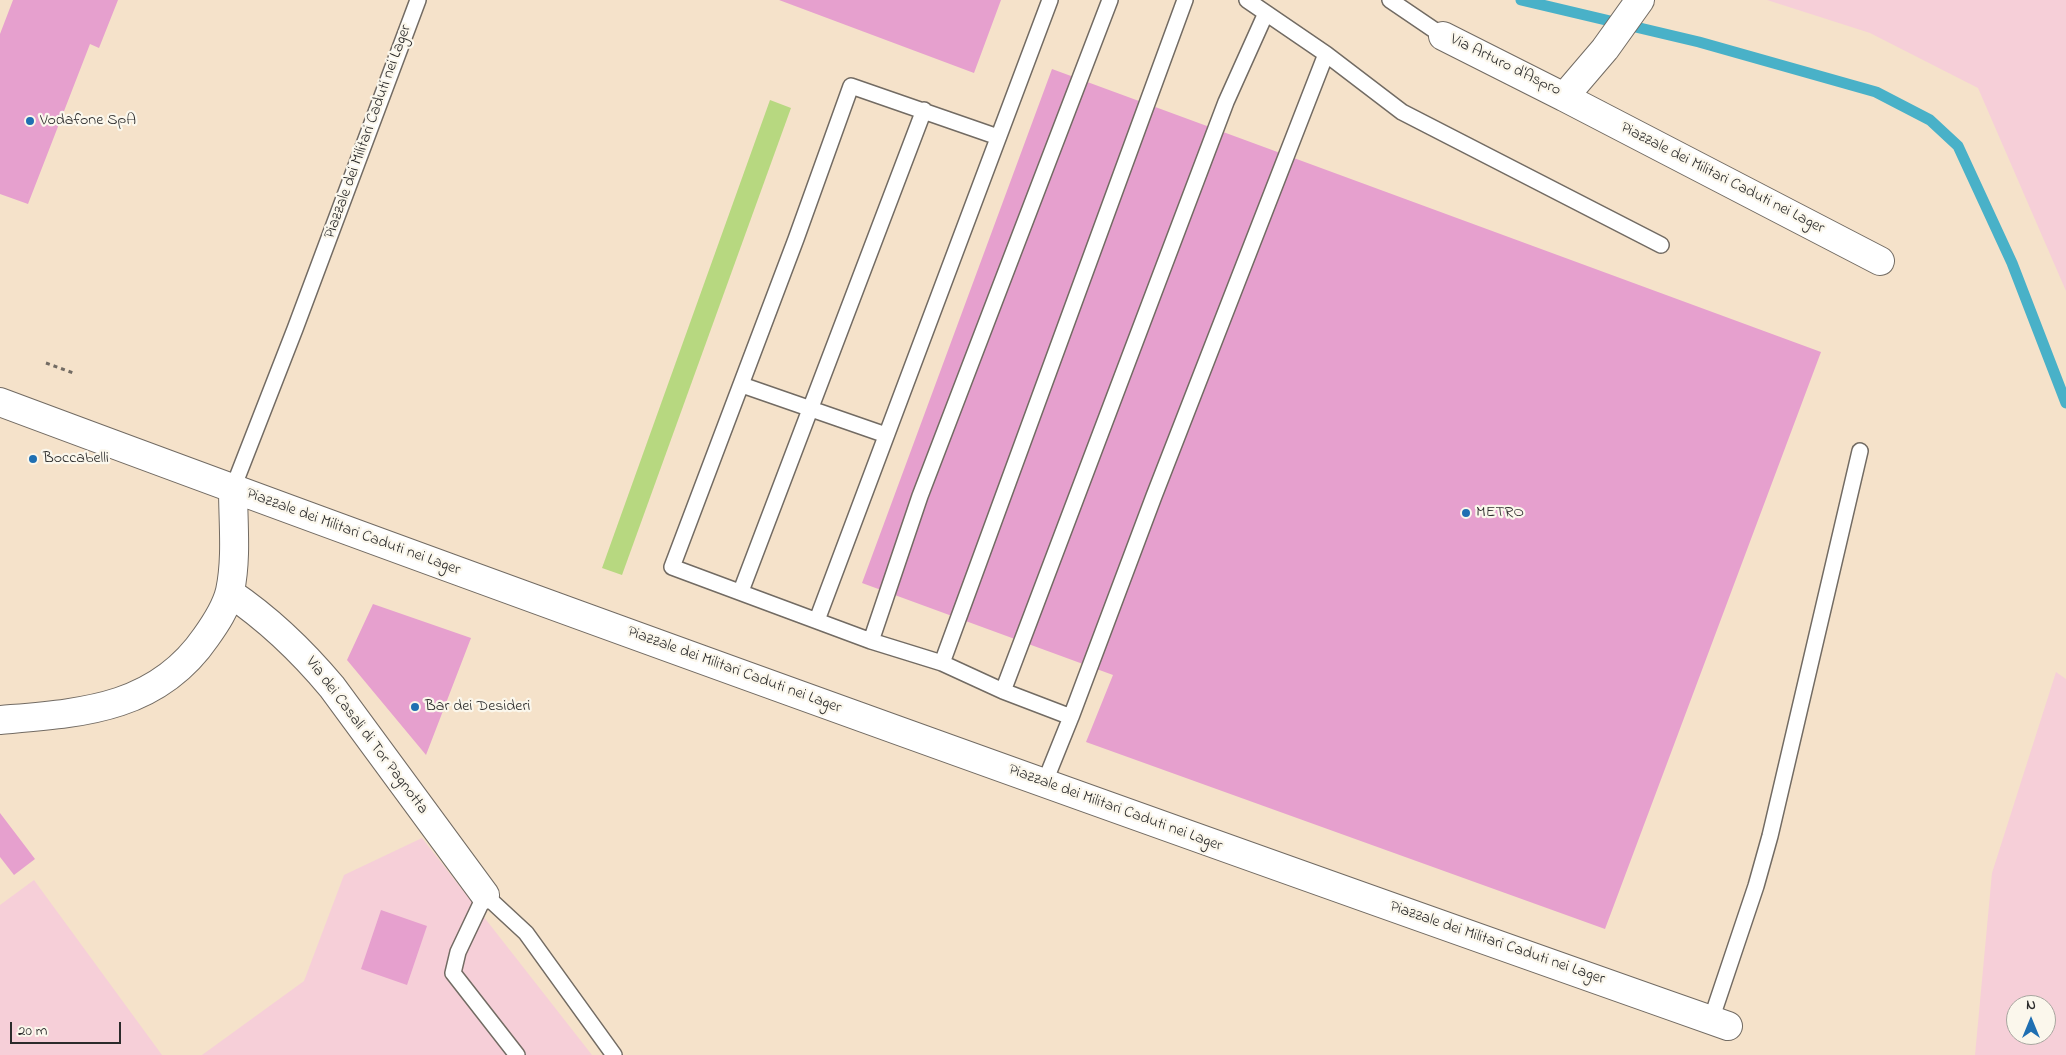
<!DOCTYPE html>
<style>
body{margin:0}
#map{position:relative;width:2066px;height:1055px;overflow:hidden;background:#f5e2ca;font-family:"Indie Flower",sans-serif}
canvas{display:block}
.north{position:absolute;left:2006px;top:995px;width:50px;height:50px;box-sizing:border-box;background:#fbf7ec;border:1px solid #a8a59f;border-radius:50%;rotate:0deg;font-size:14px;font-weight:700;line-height:20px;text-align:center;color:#2b2b2b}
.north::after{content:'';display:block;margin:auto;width:18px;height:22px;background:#1f6fb2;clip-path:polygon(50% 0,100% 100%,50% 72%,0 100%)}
.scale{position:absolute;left:10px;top:1022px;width:111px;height:22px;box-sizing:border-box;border:2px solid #2b2b2b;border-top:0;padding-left:6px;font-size:15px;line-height:18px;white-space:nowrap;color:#2b2b2b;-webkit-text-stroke:4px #fbf7ec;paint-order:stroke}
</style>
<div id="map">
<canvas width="2066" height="1055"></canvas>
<div class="north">N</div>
<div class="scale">20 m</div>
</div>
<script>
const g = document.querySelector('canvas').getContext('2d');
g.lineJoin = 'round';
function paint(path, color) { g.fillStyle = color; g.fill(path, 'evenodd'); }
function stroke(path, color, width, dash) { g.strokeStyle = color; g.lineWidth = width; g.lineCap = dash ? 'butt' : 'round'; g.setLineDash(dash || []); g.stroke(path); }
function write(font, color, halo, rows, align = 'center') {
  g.font = font + ' "Indie Flower",sans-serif'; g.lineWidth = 4.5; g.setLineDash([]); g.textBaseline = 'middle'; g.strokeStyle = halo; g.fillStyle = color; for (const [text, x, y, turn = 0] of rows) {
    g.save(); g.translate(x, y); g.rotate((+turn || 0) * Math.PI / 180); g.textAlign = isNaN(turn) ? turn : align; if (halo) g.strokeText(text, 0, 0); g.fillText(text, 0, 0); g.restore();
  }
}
paint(new Path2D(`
 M1767,0H2066V291L1978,88L1870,33Z
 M2056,672L2066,679V1055H1975L1992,873ZM2016,1005H2046V1035H2016Z
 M422,838L592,1055H202L304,981L344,875Z
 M34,880L162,1055H0V905Z`), '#f6cfd8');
paint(new Path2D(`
 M770,100L791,108L622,575L602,568Z`), '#b7d880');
stroke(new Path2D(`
 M1521,0L1699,42L1876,92L1930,120L1958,146L2012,263L2066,403`), '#49b1c8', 11);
paint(new Path2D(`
 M13,0H118L99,48L90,44L28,204L0,194V34Z
 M779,0H1001L974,73Z
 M1052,69L1821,352L1605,929L1086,742L1113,675L862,583Z
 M373,604L471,638L426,755L347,660Z
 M0,813L35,859L14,875L0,857Z
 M381,910L427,926L407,985L361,969Z`), '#e6a0ce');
const service = new Path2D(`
 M1247,0L1326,54L1402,112L1661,245
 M1390,0L1443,36
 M998,137L851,86L796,239L672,567L871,641L942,663L1003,691L1071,717L1044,784
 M742,385L886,435
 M233,488L295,329L418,0
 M741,591L924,110
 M817,620L1050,0
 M871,641L920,496L1110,0
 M942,663L1185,0
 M1003,691L1226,102L1266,13
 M1071,717L1154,496L1326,54
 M1711,1020L1756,886L1770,836L1860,451
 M517,1055L453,973L458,952L485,895L526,933L614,1055`);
const minor = new Path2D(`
 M1443,36L1564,97L1605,49L1640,0
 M1564,97L1880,261
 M0,402C574,616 1150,822 1728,1026
 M230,593C270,620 301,650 332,687L485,895
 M0,720C80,713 156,710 206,637C216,623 226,608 230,591C237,558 233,522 233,488`);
stroke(service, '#726b63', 18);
stroke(minor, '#726b63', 30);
stroke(new Path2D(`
 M46,363L76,374`), '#726b63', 3, [4, 4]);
stroke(service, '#fff', 15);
stroke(minor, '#fff', 28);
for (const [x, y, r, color] of [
 [30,121,5,"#1f6fb2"],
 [33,459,5,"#1f6fb2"],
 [1466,513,5,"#1f6fb2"],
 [415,707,5,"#1f6fb2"]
]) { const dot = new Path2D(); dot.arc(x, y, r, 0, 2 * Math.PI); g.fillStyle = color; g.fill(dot); stroke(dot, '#fbf7ec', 2); }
write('16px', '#2b2b2b', '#fbf7ec', [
 ["Via Arturo d'Aspro",1505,66,26],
 ["Piazzale dei Militari Caduti nei Lager",369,132,-70],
 ["Piazzale dei Militari Caduti nei Lager",1722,179,27],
 ["Piazzale dei Militari Caduti nei Lager",353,533,20],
 ["Piazzale dei Militari Caduti nei Lager",734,671,20],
 ["Via dei Casali di Tor Pagnotta",366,736,53],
 ["Piazzale dei Militari Caduti nei Lager",1115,809,20],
 ["Piazzale dei Militari Caduti nei Lager",1497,944,19]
]);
write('16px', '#2b2b2b', '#fbf7ec', [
 ["Vodafone SpA",40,121],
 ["Boccabelli",43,459],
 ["METRO",1476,513],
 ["Bar dei Desideri",425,707]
], 'left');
</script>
